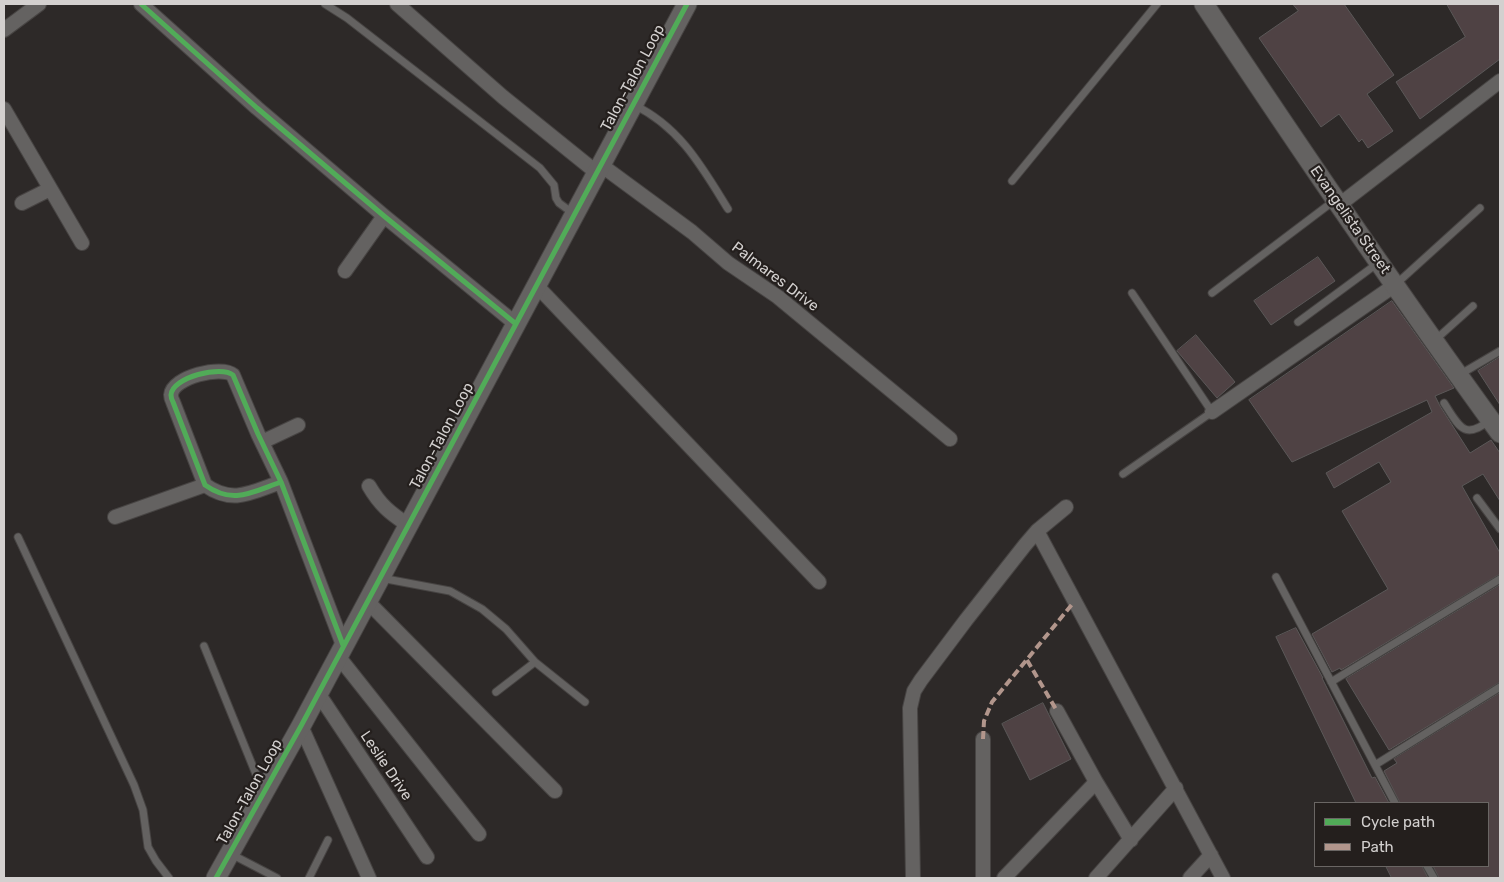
<!DOCTYPE html>
<style>
body{margin:0}
#map{position:relative;width:1504px;height:882px;overflow:hidden;background:#2d2928;font-family:Rubik,sans-serif}
canvas{display:block}
.frame{position:absolute;inset:0;border:5px solid #d3d0cf;pointer-events:none}
.legend{position:absolute;left:1314px;top:802px;width:175px;height:65px;box-sizing:border-box;background:#241f1d;border:1px solid #6a6664;margin:0;padding:6px 9px;list-style:none;font-size:15px;color:#d3d0cf}
.legend li{display:flex;align-items:center;gap:10px;height:25px}
.legend b{width:25px;border:1px solid #6a6664}
</style>
<div id="map">
<canvas width="1504" height="882"></canvas>
<div class="frame"></div>
<ul class="legend">
<li><b style="height:6px;background:#51ab58"></b>Cycle path</li>
<li><b style="height:6px;background:#b2968c"></b>Path</li>
</ul>
</div>
<script>
const g = document.querySelector('canvas').getContext('2d');
g.lineJoin = 'round';
function paint(path, color) { g.fillStyle = color; g.fill(path, 'evenodd'); }
function stroke(path, color, width, dash) { g.strokeStyle = color; g.lineWidth = width; g.lineCap = dash ? 'butt' : 'round'; g.setLineDash(dash || []); g.stroke(path); }
function write(font, color, halo, rows, align = 'center') {
  g.font = font + ' Rubik,sans-serif'; g.lineWidth = 4.5; g.setLineDash([]); g.textBaseline = 'middle'; g.strokeStyle = halo; g.fillStyle = color; for (const [text, x, y, turn = 0] of rows) {
    g.save(); g.translate(x, y); g.rotate((+turn || 0) * Math.PI / 180); g.textAlign = isNaN(turn) ? turn : align; if (halo) g.strokeText(text, 0, 0); g.fillText(text, 0, 0); g.restore();
  }
}
const building = new Path2D(`
 M1293,4H1344L1394,75L1367,94L1393,131L1368,148L1362,139L1359,142L1339,114L1321,127L1259,38L1298,11Z
 M1447,4H1500V59L1420,119L1396,82L1465,37Z
 M1318,257L1335,281L1271,325L1254,301Z
 M1392,301L1454,388L1435,396L1440,406L1470,453L1491,440L1500,453V501L1483,474L1462,486L1500,553V574L1341,670L1340,668L1332,672L1312,634L1388,589L1342,511L1391,482L1379,462L1334,488L1326,473L1432,412L1427,400L1292,462L1249,400Z
 M1196,335L1235,382L1217,398L1177,351Z
 M1500,357V405L1478,371Z
 M1500,585V682L1389,750L1346,679Z
 M1296,628L1323,678H1322L1372,778L1375,777L1389,803H1356L1276,637Z
 M1500,693V878H1439L1433,866H1488V803H1400L1384,771L1397,763L1394,759Z
 M1043,703L1071,759L1030,780L1002,724Z
 M1386,866H1422L1428,878H1392Z`);
paint(building, '#4f4244');
stroke(building, '#5b5858', 1);
const lane = new Path2D(`
 M325,4L347,18L540,168L554,185L556,198L559,203L574,214
 M634,105C680,127 702,167 728,209
 M1012,181L1157,4
 M1395,285L1480,208
 M1212,293L1335,200
 M1298,322L1378,263
 M1434,341L1473,306
 M1459,375L1500,351
 M1444,403C1459,426 1464,441 1490,420
 M1123,474L1212,412L1132,293
 M1477,498L1500,529
 M18,537L134,785L143,810L148,847L156,861L169,878
 M1276,577L1395,803
 M381,578L450,591L482,609L506,629L535,662L585,702
 M204,646L262,789
 M1331,682L1500,579
 M496,692L535,662
 M1375,765L1500,687
 M231,854L277,878
 M1427,866L1434,878
 M309,878L328,840`);
const street = new Path2D(`
 M141,4L257,108L384,216L516,324
 M397,4L503,97L596,172
 M4,30L39,4
 M4,109L82,243
 M601,165L692,232L728,263L778,297L950,439
 M22,203L50,189
 M1339,205L1500,81
 M345,271L384,216
 M536,285L819,582
 M1212,412L1395,285
 M262,442L298,425
 M281,482L258,434L233,375C222,365 172,377 171,395C171,397 172,400 173,402L205,485C233,505 252,492 281,482L343,645
 M369,486C380,505 390,513 408,525
 M115,517L205,485
 M1037,531L1223,878
 M367,601L555,791
 M338,656L479,834
 M318,693L427,857
 M1057,711L1096,782L1131,840
 M301,726L369,878
 M983,739V878
 M913,878L910,708L914,691L921,680L966,620L1025,545L1037,531L1066,507
 M1004,878L1096,782
 M1096,878L1176,788
 M1190,878L1211,855`);
const secondary = new Path2D(`
 M1204,4C1300,149 1398,293 1500,433
 M216,878L301,726L687,4`);
stroke(lane, '#474443', 9);
stroke(street, '#474443', 16);
stroke(secondary, '#474443', 21);
stroke(lane, '#646261', 7);
stroke(street, '#646261', 14);
stroke(secondary, '#646261', 19);
stroke(new Path2D(`
 M1027,660L1057,711
 M983,739L984,721L992,702L1074,602`), '#b2968c', 4, [8, 4]);
stroke(new Path2D(`
 M141,4L257,108L384,216L516,324
 M281,482L258,434L233,375C222,365 172,377 171,395C171,397 172,400 173,402L205,485C233,505 252,492 281,482L343,645
 M216,878L301,726L687,4`), '#51ab58', 5);
write('15px', '#d3d0cf', '#241f1d', [
 ["Talon-Talon Loop",633,78,-62],
 ["Evangelista Street",1350,220,55],
 ["Palmares Drive",775,277,37],
 ["Talon-Talon Loop",442,436,-62],
 ["Leslie Drive",386,766,56],
 ["Talon-Talon Loop",250,792,-61]
]);
</script>
